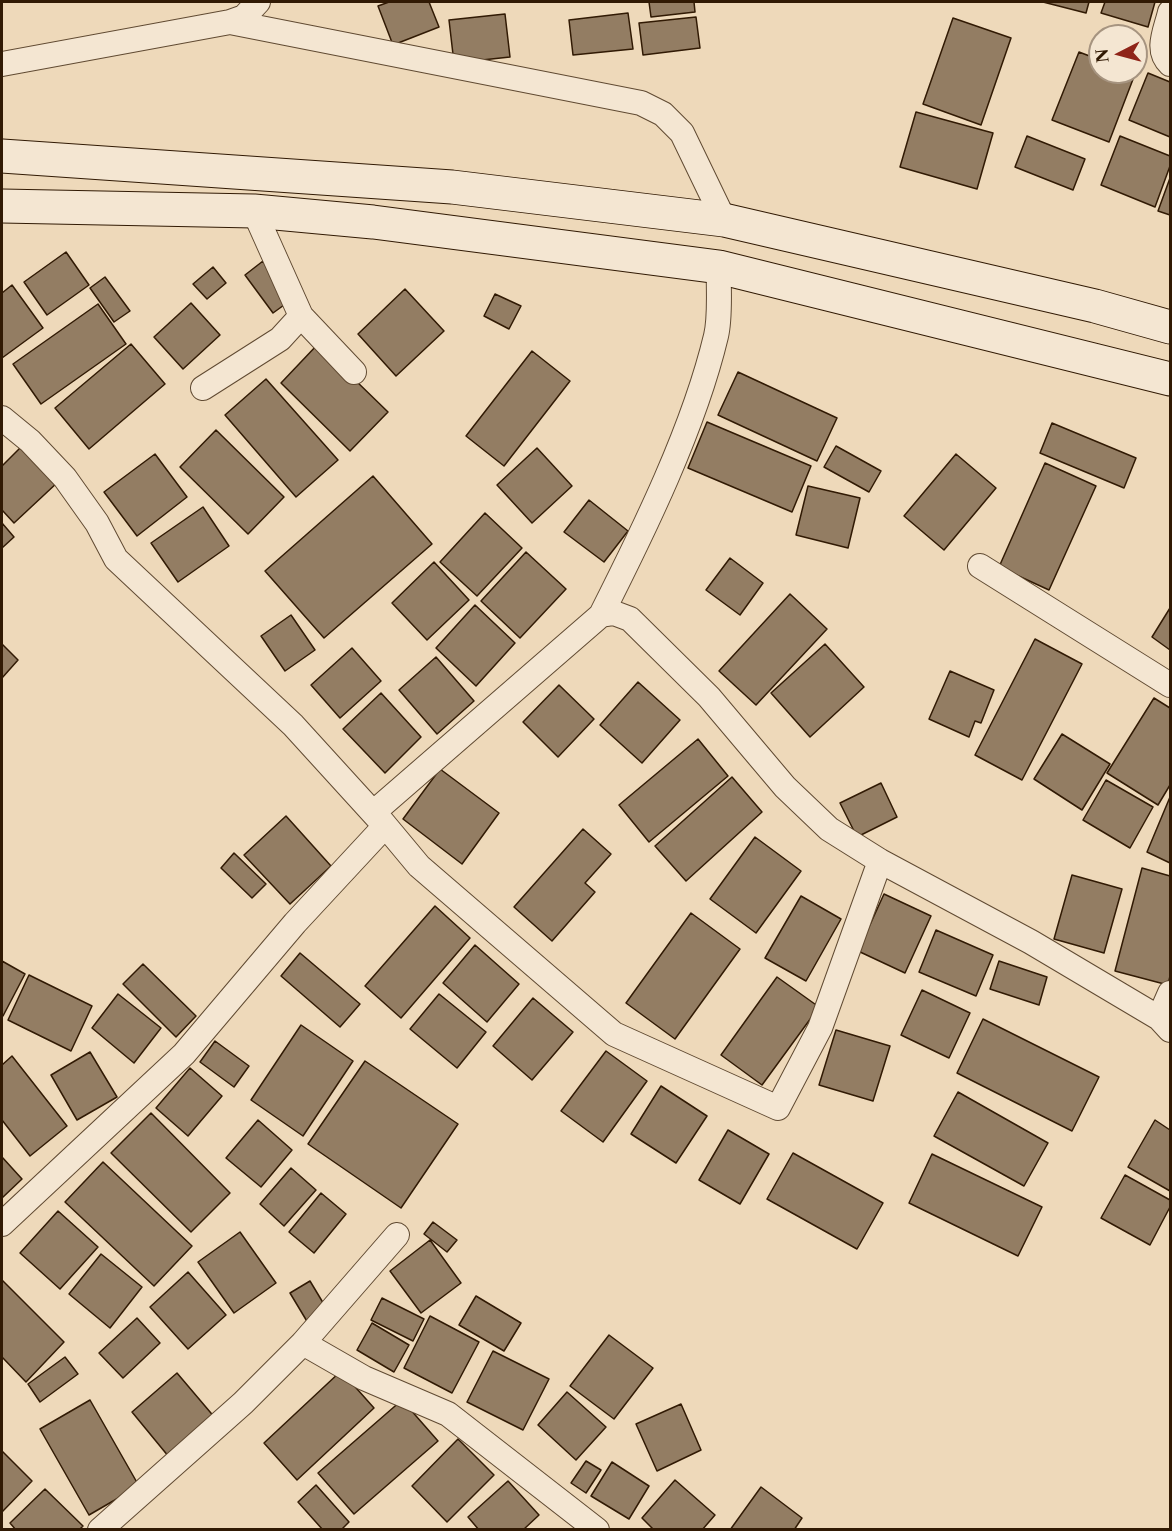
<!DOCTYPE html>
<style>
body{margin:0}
#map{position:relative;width:1172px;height:1531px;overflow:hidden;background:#eed9ba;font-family:"Libre Caslon Text",serif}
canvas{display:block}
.frame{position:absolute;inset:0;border:3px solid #311a04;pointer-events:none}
.north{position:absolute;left:1088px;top:24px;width:60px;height:60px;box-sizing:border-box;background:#f4e6d2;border:2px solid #a69480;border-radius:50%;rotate:264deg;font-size:16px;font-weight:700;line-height:24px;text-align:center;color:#311a04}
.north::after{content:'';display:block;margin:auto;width:21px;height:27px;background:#8f2418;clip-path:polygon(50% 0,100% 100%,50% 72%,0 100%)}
</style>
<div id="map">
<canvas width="1172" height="1531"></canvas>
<div class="frame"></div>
<div class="north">N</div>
</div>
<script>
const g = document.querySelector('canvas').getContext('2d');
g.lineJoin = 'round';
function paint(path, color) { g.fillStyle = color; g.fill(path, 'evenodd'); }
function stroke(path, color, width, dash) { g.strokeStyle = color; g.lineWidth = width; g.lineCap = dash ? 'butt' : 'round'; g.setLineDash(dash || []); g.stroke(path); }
const building = new Path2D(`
 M389,2H429L439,27L393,45L378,6Z
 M649,2H694L695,12L651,17Z
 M1043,2H1089L1086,13Z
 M1105,2H1155L1148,27L1101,13Z
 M628,13L633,49L573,55L569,20Z
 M505,14L510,57L454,63L449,20Z
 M696,17L700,48L643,55L639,23Z
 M953,18L1011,38L981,125L923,104Z
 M1079,52L1100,60V72L1135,74L1109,142L1052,120Z
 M1148,73L1170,82V137L1129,120Z
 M916,112L993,133L977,189L900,167Z
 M1027,136L1085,159L1073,190L1015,167Z
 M1120,136L1170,156V166L1155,207L1101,185Z
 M1170,178V215L1158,211Z
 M66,252L89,285L47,315L24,282Z
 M263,261L291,300L273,313L245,275Z
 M213,267L226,283L207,299L193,284Z
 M105,277L130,311L114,322L90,288Z
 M12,285L43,328L2,358V293Z
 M405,289L444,331L396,376L358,334Z
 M495,294L521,306L509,329L484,316Z
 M191,303L220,335L183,369L154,337Z
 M98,304L126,344L41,404L13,364Z
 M131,344L165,384L89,449L55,408Z
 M318,344L388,412L350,451L281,383Z
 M532,351L570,381L504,466L466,436Z
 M738,372L837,418L817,461L718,415Z
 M266,379L338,460L296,497L225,415Z
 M707,422L811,466L792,512L688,468Z
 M1052,423L1136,458L1124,488L1040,453Z
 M216,430L284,497L248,534L180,467Z
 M24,444L59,481L14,523L2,510V466Z
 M836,446L881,471L869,492L824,467Z
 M537,448L572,486L532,523L497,485Z
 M155,454L187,497L137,536L104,492Z
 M956,454L996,488L944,550L904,516Z
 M1045,463L1096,486L1049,590L999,567Z
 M373,476L432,544L324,638L265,571Z
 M808,486L860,498L848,548L796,535Z
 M589,500L628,531L604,562L564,532Z
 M203,507L229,546L178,582L151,543Z
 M485,513L522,548L477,596L440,562Z
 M2,523L14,537L2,548Z
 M526,552L566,589L520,638L481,601Z
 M730,558L763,583L740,615L706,590Z
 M434,562L469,600L427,640L392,603Z
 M790,594L827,629L756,705L719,671Z
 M475,605L515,643L476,686L436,648Z
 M1170,608V650L1152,637Z
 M291,615L315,650L285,671L261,636Z
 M1035,639L1082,664L1022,780L975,755Z
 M2,644L18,660L2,678Z
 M825,644L864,687L810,737L771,693Z
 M352,648L381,681L340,718L311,685Z
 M436,657L474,701L437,734L399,690Z
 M950,671L994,690L981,723L975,721L969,737L929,719Z
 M638,682L680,720L642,763L600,725Z
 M559,685L594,719L558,757L523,722Z
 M381,693L421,737L385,773L343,729Z
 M1154,698L1170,708V785L1158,805L1107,773Z
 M1062,734L1110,764L1082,810L1034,779Z
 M698,739L728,776L649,842L619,805Z
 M440,769L499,813L462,864L403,819Z
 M732,777L762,812L686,881L655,846Z
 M1106,780L1153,807L1130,848L1083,820Z
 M881,783L897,817L857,837L840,803Z
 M1170,797V863L1147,852Z
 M286,816L331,866L290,904L244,855Z
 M583,829L611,854L585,883L595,892L552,941L514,907Z
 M755,837L801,871L756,933L710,899Z
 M234,853L266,884L252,898L221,868Z
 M1142,868L1170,876V976L1168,985L1115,971Z
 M1072,875L1122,889L1104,953L1054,939Z
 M884,894L931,916L905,973L858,951Z
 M801,896L841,919L806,981L765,958Z
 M435,906L470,938L401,1018L365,986Z
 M691,913L740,949L675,1039L626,1003Z
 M936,930L993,955L976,996L919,972Z
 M475,945L519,984L487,1022L443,983Z
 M300,953L360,1004L340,1027L281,976Z
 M2,961L25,974L3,1016L2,1015Z
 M999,961L1047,977L1039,1005L990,989Z
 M143,964L196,1016L176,1037L123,984Z
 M29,975L92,1006L71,1051L8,1020Z
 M777,977L819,1007L762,1085L721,1055Z
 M922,990L970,1013L949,1058L901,1035Z
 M118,994L161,1028L134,1063L92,1028Z
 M439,994L486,1032L457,1068L410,1029Z
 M533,998L573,1032L532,1080L493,1046Z
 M983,1019L1099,1077L1072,1131L957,1073Z
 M301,1025L353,1061L303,1136L251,1100Z
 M836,1030L890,1046L873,1101L819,1085Z
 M215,1041L249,1066L234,1087L200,1062Z
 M606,1051L647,1081L603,1142L561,1111Z
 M90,1052L117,1097L77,1120L51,1075Z
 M12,1056L67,1126L30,1156L2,1120V1065Z
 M365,1061L458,1124L401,1208L308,1144Z
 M190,1068L222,1096L188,1136L156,1108Z
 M661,1086L707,1116L676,1163L631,1134Z
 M958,1092L1048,1143L1024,1186L934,1136Z
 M151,1113L230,1193L191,1232L111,1153Z
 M258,1120L292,1150L261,1187L226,1158Z
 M1155,1120L1170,1130V1191L1128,1167Z
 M728,1130L769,1154L740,1204L699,1180Z
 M793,1153L883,1203L857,1249L767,1199Z
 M932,1154L1042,1207L1018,1256L909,1203Z
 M2,1157L22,1179L2,1198Z
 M103,1162L192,1246L154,1286L65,1202Z
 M291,1168L316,1190L284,1226L260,1204Z
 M1125,1175L1170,1200V1207L1150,1245L1101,1218Z
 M321,1193L346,1214L314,1253L289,1232Z
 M58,1211L98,1247L60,1289L20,1253Z
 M433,1222L457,1240L447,1252L424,1234Z
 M240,1232L276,1283L234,1313L198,1262Z
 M430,1240L461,1283L421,1313L390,1271Z
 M101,1254L142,1287L110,1328L69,1294Z
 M188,1272L226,1315L188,1349L150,1307Z
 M2,1280L64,1342L26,1382L2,1357Z
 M310,1281L328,1311L308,1323L290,1293Z
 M476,1296L521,1323L504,1351L459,1325Z
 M382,1298L424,1319L413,1341L371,1320Z
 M430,1316L479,1342L452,1393L404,1368Z
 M137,1318L160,1343L123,1378L99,1353Z
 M372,1323L409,1345L394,1372L357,1350Z
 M609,1335L653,1368L614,1419L570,1386Z
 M493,1351L549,1379L523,1430L467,1402Z
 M65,1357L78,1374L40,1402L28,1384Z
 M341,1371L374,1408L297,1480L264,1443Z
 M177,1373L216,1419L169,1457L132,1412Z
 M567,1392L606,1427L576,1460L538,1425Z
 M90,1400L139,1486L89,1515L40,1429Z
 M402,1400L438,1441L354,1514L318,1473Z
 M681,1404L701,1450L657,1471L636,1424Z
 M458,1439L494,1475L447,1522L412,1486Z
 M2,1451L32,1481L2,1512Z
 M586,1461L601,1470L586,1493L571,1483Z
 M612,1462L649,1486L629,1519L591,1496Z
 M675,1480L715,1515L702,1530H654L642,1518Z
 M508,1481L539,1515L523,1530H479L468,1517Z
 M316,1485L349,1522L341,1530H323L298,1502Z
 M761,1487L802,1518L794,1530H730Z
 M45,1489L83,1526L79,1530H16L10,1523Z`);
paint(building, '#937d63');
stroke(building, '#311a04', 1.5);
const minor = new Path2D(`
 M1170,12C1166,30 1155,50 1170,64
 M230,22L641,103L663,114L682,133L724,220
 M2,64L230,22L244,17L258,2
 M254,211L301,316L354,372
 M203,388L280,339L301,316
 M2,418L30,441L65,478L97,523L116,559L293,725L385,826L295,923L184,1054L2,1224
 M980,566L1170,685
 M601,615C644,530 694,428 716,336C721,315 718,289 719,267
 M880,861L820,1028L778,1108L614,1034L419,866L374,812L601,615L614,613L630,619L709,697L785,787L829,829L880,861L1031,942L1159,1018L1170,1030
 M1159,1018L1170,993
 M303,1343L364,1378L448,1414L597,1530
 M100,1530L243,1403L303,1343L397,1235`);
const secondary = new Path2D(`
 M2,156L452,187L724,220L1095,306L1170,327
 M2,206L254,211L373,222L719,267L1170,379`);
stroke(minor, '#604a32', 26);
stroke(secondary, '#311a04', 35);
stroke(minor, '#f4e6d2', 24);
stroke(secondary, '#f4e6d2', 33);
</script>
